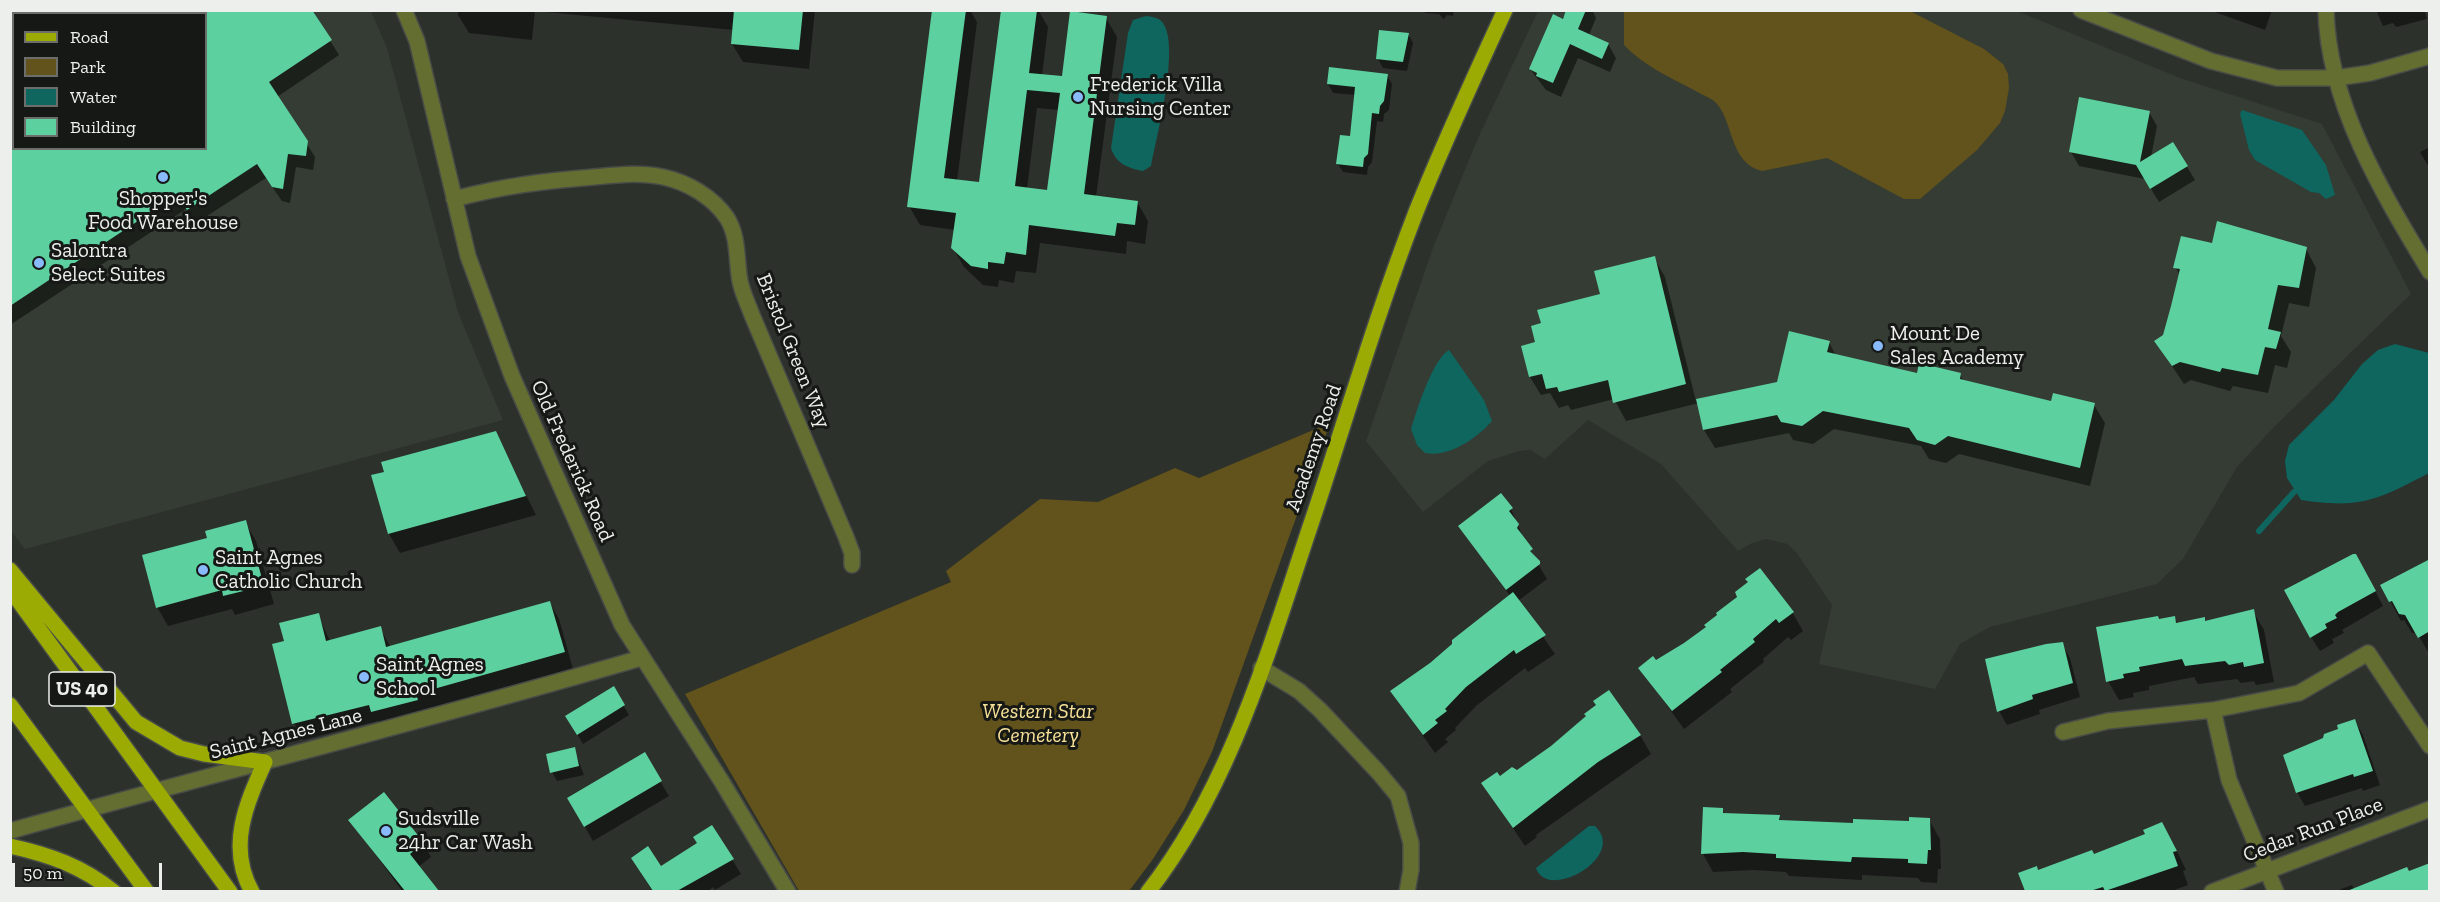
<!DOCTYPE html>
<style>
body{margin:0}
#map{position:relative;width:2440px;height:902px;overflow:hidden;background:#2d312c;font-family:"Zilla Slab",serif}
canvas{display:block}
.frame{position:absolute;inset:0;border:12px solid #ecefec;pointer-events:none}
.legend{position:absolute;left:12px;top:12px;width:195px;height:138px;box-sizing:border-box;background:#161816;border:2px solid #6c6e6c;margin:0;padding:8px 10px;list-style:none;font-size:18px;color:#ecefec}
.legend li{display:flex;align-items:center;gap:12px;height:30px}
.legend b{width:30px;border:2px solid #6c6e6c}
.scale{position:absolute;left:12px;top:863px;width:150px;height:27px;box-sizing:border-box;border:3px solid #ecefec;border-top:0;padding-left:8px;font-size:18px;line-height:21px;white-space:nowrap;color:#ecefec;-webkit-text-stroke:4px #161816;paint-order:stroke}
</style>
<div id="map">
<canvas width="2440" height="902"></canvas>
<div class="frame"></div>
<ul class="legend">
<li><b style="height:8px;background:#9bab04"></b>Road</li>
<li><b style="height:16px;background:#62521b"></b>Park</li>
<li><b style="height:16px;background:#0e665f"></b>Water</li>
<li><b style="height:16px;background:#5cd09f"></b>Building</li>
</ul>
<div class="scale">50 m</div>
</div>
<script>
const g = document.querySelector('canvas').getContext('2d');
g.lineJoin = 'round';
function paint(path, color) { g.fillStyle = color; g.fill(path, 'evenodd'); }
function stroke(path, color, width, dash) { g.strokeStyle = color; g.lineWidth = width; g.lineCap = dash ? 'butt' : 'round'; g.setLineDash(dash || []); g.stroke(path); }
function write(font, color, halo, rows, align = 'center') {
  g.font = font + ' "Zilla Slab",serif'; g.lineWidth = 6; g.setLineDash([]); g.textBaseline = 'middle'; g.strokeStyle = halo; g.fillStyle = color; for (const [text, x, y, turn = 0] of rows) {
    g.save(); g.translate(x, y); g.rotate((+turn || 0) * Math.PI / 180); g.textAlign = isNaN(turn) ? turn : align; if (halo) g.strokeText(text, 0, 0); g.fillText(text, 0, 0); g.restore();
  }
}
paint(new Path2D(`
 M10,11H371L387,48L458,312L503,420L25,549L10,530ZM14,14H206V148H14Z
 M1538,11H2017L2180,78L2322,124L2411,294L2273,428L2237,467L2183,559L2157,584L1990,627L1960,644L1935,689L1819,664L1832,605L1796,552L1787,544L1766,539L1752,543L1738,551L1661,464L1588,420L1545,459L1530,450L1519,451L1488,461L1423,512L1366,441L1434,245L1478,138Z`), '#343c33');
paint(new Path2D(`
 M1624,11H1910L1984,49L2003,64L2008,74L2009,88L2005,111L2000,123L1977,150L1920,199H1904L1827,158L1762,171C1728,163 1734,118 1714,101C1709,97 1700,94 1694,90C1669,77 1644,66 1624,45Z
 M1330,423L1212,752L1184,810L1153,859L1129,891H799L685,694L951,582L946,571L1040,499L1098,502L1175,468L1199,478Z`), '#62521b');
paint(new Path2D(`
 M1146,16C1152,17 1159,17 1163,23C1180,47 1157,136 1151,166L1143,171C1128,168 1116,164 1111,148L1128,33L1133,20Z
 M2242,110L2302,130L2326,165L2335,195L2326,199L2319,193L2311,192L2255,160L2249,150L2240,114Z
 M2395,344L2429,353V473C2378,500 2360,509 2301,500L2287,478L2285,461L2289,445L2334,400L2362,364L2378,350Z
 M1449,350L1484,400L1492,421C1477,438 1449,458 1425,453L1417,445L1411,429C1417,410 1432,360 1449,350Z
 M1589,826H1595C1628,857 1547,902 1536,868Z`), '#0e665f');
paint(new Path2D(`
 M32,10H311L339,55L277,97L315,157L313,170L296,167L290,203L282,201L266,178L196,223L186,209L10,325V25L14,23V148H206V14H28Z
 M458,10H815L809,69L743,62L732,44L734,30L535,11L532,40L469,33L458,15Z
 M934,10H970L977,22L957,181L980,184L1002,10H1038L1048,27L1042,76L1063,78L1106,18L1117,37L1096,197L1137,202L1148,221L1145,244L1127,241L1126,254L1040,243L1036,273L1016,271L1014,283L999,280L998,287L983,285L964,267L953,248L955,230L920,225L909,206ZM1037,108L1059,110L1049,192L1027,189Z
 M1423,10H1454L1453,16L1447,15L1444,19L1439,14L1425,13Z
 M1568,10H1592L1596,18L1589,35L1608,44L1616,58L1610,72L1578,58L1561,97L1546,90L1530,69Z
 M2209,10H2272L2265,30Z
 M2376,10H2430V11L2425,12L2427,19L2396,27L2393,23L2383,26Z
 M1408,34L1413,43L1407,71L1383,68L1378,59Z
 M1387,75L1392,84L1389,110L1384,114L1383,122L1377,121L1372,162L1368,167L1367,175L1343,172L1338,164L1351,137L1356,95L1333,93L1328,84Z
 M2149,112L2157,126L2151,157L2173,144L2195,180L2159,202L2145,179L2079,166L2071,152Z
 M2430,147V169L2420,152Z
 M2213,245L2306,249L2316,268L2309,307L2289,303L2281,336L2291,352L2287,368L2275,365L2268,393L2233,386L2230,391L2191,380L2184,384L2156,342L2164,336L2180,275L2175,267Z
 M1654,258L1665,277L1696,401L1778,384L1829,342L1836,356L1918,375L1960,374L1964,382L2052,403L2094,405L2105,423L2090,486L1959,454L1946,463L1929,459L1921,446L1834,429L1813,444L1793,440L1789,433L1715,448L1704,430L1699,403L1626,421L1614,399L1571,410L1568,405L1559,408L1550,393L1541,395L1530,377L1543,324L1602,295Z
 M495,433L536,515L400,553L389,534L373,476Z
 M1511,509L1525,542L1547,579L1518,601L1555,654L1528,672L1525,668L1476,706L1455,728L1456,730L1445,739L1448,742L1435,753L1392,692L1431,664L1510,596L1460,527Z
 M245,522L256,541L274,604L235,615L232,609L168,626L157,607L209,539Z
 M2430,566V655L2417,633H2412L2404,620L2401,621L2382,586Z
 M2364,570L2383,606L2342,630L2344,633L2332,639L2334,643L2320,651L2311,637Z
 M1749,583L1792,612L1803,631L1791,640L1788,637L1763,659L1764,662L1730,689L1732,692L1684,729L1640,668L1685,645L1708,627Z
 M550,603L559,619L573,669L424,711L426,717L382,728L378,721L303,740L294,723L286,642L318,615L330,641L380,628L391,648Z
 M2253,611L2264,630L2274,682L2256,685L2254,681L2241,683L2237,679L2198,684L2194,677L2149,686V690L2133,693L2134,697L2119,700L2108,681L2159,620L2174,617L2178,624L2204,619L2206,622Z
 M2062,644L2070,658L2080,697L2039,710L2040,714L2007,725L1999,711Z
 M613,688L629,715L583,744L567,717Z
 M1597,706L1640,735L1651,754L1536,835L1537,837L1525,846L1483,784L1517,771L1552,747Z
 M2355,721L2363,735L2380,785L2363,791L2362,788L2305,806L2297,792L2340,730Z
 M574,749L584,775L557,781L552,772Z
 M644,754L669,796L593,841L569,799Z
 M1722,810L1725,814L1779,817L1781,821L1854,825L1929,820L1940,839L1941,869H1938L1937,883L1921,882L1918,878L1862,875V880L1789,876L1786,872L1754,870L1713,872L1703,854Z
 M350,820L423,843L431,857L418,867L437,892H403Z
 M712,827L741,874L715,890L713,887L707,892H653L641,873L661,868L699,843Z
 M2173,843L2186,870L2183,871L2188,885L2169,892H2027L2020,874L2039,872L2093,856Z
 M2430,864V892L2336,891L2352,885L2354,889Z`), '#0007');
stroke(new Path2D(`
 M2259,531L2294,492`), '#0e665f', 6);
paint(new Path2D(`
 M206,10H312L332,40L269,82L308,141L306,156L288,154L283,189L272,187L257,164L187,210L177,195L10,306V148H206Z
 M734,10H803L799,50L731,44Z
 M932,10H966L944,178L979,182L1001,10H1037L1029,73L1062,76L1070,11L1107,16L1084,194L1138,201L1135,225L1117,223L1115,236L1029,225L1026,255L1006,252L1004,264L988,262V269L971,266L951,248L956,213L907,207ZM1027,90L1060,93L1047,190L1015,186Z
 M1566,10H1586L1578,29L1609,43L1602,59L1570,44L1553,83L1536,76L1537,73L1529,69L1553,14L1563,19Z
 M1379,30L1409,33L1403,62L1376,59Z
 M1329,67L1388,74L1384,101L1380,106L1379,114L1372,113L1368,154L1364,158L1363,167L1336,164L1340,135L1350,136L1355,87L1327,84Z
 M2079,97L2150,111L2140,162L2173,142L2188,166L2150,189L2136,165L2069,152Z
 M2217,221L2307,247L2299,288L2278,285L2268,329L2281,332L2276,349L2265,347L2258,375L2222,368L2220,372L2180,362L2172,366L2154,341L2163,335L2171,306L2180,269L2173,268L2181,236L2212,243Z
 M1655,256L1686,384L1613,403L1608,380L1559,392L1557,387L1546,389L1542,374L1529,377L1521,346L1535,342L1531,326L1541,323L1537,310L1600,294L1594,271Z
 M1789,331L1830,341L1827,352L1917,373L1919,363L1961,373L1960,379L2051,401L2053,393L2095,403L2080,468L1948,436L1935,445L1917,440L1909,428L1823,411L1802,426L1781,422L1777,415L1703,430L1696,399L1777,382Z
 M496,431L526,496L388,534L371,475L384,472L381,462Z
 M1501,493L1513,508L1509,511L1519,524L1517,528L1533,549L1530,551L1540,561V564L1506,590L1458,526Z
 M246,520L264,586L223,596L222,590L156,608L142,555L207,538L205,531Z
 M2353,554H2356L2376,591L2338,612L2335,615L2337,618L2325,624L2327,628L2310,638L2284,590Z
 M2430,559V631L2418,638L2405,615L2399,614L2392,601L2389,602L2380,585Z
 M1760,568L1794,612L1779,623L1776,619L1753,639L1755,642L1720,670L1722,672L1672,711L1638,668L1653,656L1656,660L1684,643L1706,627L1704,625L1717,615L1716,613L1737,597L1735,592L1748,582L1745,579Z
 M1513,592L1546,635L1516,654L1514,650L1466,687L1445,709L1447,711L1435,720L1438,723L1423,735L1390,691L1430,663L1452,644V640Z
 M550,601L565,652L416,694L418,700L371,712L369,705L292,724L272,644L284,641L279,623L319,613L326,641L381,626L386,647Z
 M2254,609L2264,663L2244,667L2243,662L2229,665L2225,661L2185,666L2182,659L2139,667L2140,671L2123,674L2124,678L2106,682L2096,627L2158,616L2159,619L2175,616L2176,623L2205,617V621Z
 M2063,642L2073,683L2032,695L2033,699L1997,712L1985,659L2046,644Z
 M614,686L625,705L577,735L565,716Z
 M1609,690L1641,735L1598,762L1513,828L1481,783L1497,772L1500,776L1512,767L1517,770L1551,746L1586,716L1584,714L1596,705L1593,701Z
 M2355,719L2373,771L2354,777L2353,774L2296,793L2283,755L2323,738L2324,734L2338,729L2337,725Z
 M575,747L579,766L550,773L546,754Z
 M645,752L662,781L584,827L567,798Z
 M384,792L424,843L410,854L439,891H405L348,820Z
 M1703,807L1723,808V813L1780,815L1779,820L1853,823V819L1909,821V817L1930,818L1931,850H1928L1927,864L1908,863V859L1852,857L1851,862L1776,858V854L1743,852L1701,854Z
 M2162,822L2177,851L2173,852L2178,866L2105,891L2103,887L2090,891H2025L2018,873L2037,866L2038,870L2092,850L2094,854L2145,834L2143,830Z
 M712,825L734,859L677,891H653L631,858L648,846L661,866L697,843L693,837Z
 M2430,863V891H2347L2407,867L2409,871Z`), '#5cd09f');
const minor = new Path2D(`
 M404,10L417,41L468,256L512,376L622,625L722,782L788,892
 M2081,10L2211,61L2277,78H2336L2370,73L2430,56
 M2326,10C2328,104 2383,194 2430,272
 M454,199C504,186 542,181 594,177C616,175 641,172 663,177C687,182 713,197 727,218C739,237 736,260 740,281C742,292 748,304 752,315L846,537L852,553V565
 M1261,668L1299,691L1320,710L1379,773L1398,796L1411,843V870L1407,892
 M2213,710L2229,780L2276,892
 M2063,732L2108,721L2213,710L2299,693L2368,653L2430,746
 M10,831C220,772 432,719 641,658
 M2212,892L2430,809`);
const major = new Path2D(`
 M10,570L136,722L180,748L204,754L265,762C246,804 227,847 252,892
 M10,589L230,892
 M10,705L147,892
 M10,846C50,855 82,866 114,892
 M1148,892C1234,782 1271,641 1315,512C1348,412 1378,310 1416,212C1443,144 1474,77 1505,10`);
stroke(minor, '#484c47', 18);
stroke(major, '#484c47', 18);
stroke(minor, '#656e31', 15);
stroke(major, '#9bab04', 15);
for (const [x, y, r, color] of [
 [1078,97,6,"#89bafc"],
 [163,177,6,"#89bafc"],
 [39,263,6,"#89bafc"],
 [1878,346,6,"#89bafc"],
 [203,570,6,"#89bafc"],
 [364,677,6,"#89bafc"],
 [386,831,6,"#89bafc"]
]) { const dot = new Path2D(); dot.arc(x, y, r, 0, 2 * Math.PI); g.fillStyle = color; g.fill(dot); stroke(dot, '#161816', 2); }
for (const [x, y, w] of [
 [82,689,66]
]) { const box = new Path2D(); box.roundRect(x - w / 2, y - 17, w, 34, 4.5); g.fillStyle = '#161816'; g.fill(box); stroke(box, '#ecefec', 1.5); }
write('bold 20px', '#ecefec', null, [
 ["US 40",82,689]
]);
write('21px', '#ecefec', '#161816', [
 ["Frederick Villa",1090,85],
 ["Nursing Center",1090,109],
 ["Shopper's",163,199,"center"],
 ["Food Warehouse",163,223,"center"],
 ["Salontra",51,251],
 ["Select Suites",51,275],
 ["Mount De",1890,334],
 ["Sales Academy",1890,358],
 ["Saint Agnes",215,558],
 ["Catholic Church",215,582],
 ["Saint Agnes",376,665],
 ["School",376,689],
 ["Sudsville",398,819],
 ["24hr Car Wash",398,843]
], 'left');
write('21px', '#ecefec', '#161816', [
 ["Bristol Green Way",793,351,68],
 ["Academy Road",1314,448,-71],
 ["Old Frederick Road",572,461,66],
 ["Saint Agnes Lane",286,734,-14],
 ["Cedar Run Place",2313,830,-21]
]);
write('italic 21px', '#f8e298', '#161816', [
 ["Western Star",1038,712],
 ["Cemetery",1038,736]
]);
</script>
